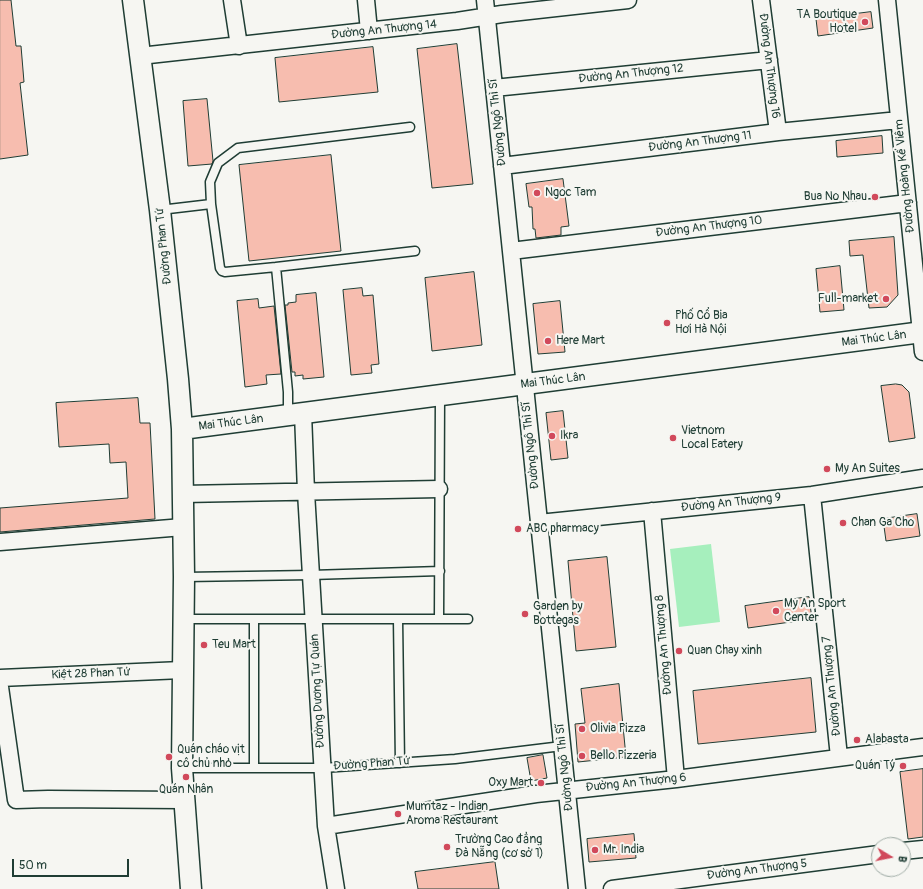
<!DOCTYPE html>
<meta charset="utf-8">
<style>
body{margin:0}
#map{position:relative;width:923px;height:889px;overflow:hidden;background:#f6f6f2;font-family:Pangolin,sans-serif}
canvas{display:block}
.north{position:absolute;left:871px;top:837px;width:40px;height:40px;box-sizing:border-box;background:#f6f6f2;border:1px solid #a0aca6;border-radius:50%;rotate:100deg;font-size:11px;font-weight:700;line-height:16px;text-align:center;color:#1f3d34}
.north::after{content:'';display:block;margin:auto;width:14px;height:18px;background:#d1495b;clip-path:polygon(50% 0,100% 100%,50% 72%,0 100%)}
.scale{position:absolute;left:12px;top:859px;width:117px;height:18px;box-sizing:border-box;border:2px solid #1f3d34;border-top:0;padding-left:5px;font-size:12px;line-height:14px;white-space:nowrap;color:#1f3d34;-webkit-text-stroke:3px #f6f6f2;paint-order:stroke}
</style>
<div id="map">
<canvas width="923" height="889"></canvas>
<div class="north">B</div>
<div class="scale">50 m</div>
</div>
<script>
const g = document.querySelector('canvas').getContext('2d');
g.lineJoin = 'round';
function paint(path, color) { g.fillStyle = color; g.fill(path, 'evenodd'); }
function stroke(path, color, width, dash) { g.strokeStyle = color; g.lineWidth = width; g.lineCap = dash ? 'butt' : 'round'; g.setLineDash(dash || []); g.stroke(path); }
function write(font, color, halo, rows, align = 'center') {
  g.font = font + ' Pangolin,sans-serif'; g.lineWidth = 4; g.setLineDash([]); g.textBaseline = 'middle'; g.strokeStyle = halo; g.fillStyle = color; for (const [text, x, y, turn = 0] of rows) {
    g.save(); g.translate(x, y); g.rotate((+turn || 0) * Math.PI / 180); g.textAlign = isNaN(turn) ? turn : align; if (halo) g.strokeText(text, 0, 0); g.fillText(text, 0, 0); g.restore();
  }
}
paint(new Path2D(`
 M711,544L720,622L679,627L670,549Z`), '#a6efbd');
const building = new Path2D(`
 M0,0H11L16,46H21L24,82L20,83L28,155L0,159Z
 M871,12L873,28L818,36L816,19Z
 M457,44L473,184L432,188L417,49Z
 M373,47L378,92L279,102L275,58Z
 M207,99L213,161L212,164L188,166L183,101Z
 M882,136L883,153L837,157L836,141Z
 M331,155L341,251L249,261L239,165Z
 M563,179L569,226L561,227V235L536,238L535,229H533L532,207H529L526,184Z
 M894,237L898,295L887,307L869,308L863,255L850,256L849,241Z
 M840,266L844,310L820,312L816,269Z
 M474,272L482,345L432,351L425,278Z
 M362,288L363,296L373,295L379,364L371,365L372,373L351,375L343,290Z
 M316,293L324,377L303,379V375L295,376V372H292L285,305H288V303L296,302V295Z
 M258,299L259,308L274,306L281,374L266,375L267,384L245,387L237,301Z
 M560,301L565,352L538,354L533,304Z
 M896,384L902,385L909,392L915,438L889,442L881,386Z
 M138,398L140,423H150L155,519L0,532V508L128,498L126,462L110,463L109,444L59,447L56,403Z
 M563,411L568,458L551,460L546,413Z
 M917,514L920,536L886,541L883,519Z
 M607,557L616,647L576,651L568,561Z
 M809,597L812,619L748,628L745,606Z
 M811,678L816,732L698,744L693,691Z
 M619,684L626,757L578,762L575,724L585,723L581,689Z
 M543,755L547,778L531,781L527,758Z
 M923,769V837L908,839L900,772Z
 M634,834L636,858L589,862L587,839Z
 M495,862L499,889H418L415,872Z`);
paint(building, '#f7bdaf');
stroke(building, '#1f3d34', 1);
const service = new Path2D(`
 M211,204L220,268L222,271L225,272L276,267L288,392V415
 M160,210L211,204L210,182L218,163L238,148L410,127
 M276,267L415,251
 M185,577L311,575L440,571
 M184,619H468
 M254,619V768
 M398,619L400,763
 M439,619L440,396
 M183,768H323L455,759L562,746`);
const minor = new Path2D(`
 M232,0L239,46
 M366,0L369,31
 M485,0L577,889
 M761,0L778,132
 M887,0L923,352
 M140,56L457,21L502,14L628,0
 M494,88L769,60
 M502,166L778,132L899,120
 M511,251L908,203
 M303,413L306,492L326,826L336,889
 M183,494L439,489
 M812,495L839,757
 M652,511L676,779
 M539,523L812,495L923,478
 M0,542L183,527
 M0,678L182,670
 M0,687L16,800L48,799L183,800
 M326,826L536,794L676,779L923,747
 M903,851L923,849
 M612,889L879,854`);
const tertiary = new Path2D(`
 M133,0L160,210L178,379L182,429L184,577L182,768L191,889
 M182,429L923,332`);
stroke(service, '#1f3d34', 11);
stroke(minor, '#1f3d34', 19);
stroke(tertiary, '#1f3d34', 23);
stroke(service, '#f6f6f2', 8);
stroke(minor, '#f6f6f2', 16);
stroke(tertiary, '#f6f6f2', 20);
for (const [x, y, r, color] of [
 [865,22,4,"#d1495b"],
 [537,193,4,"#d1495b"],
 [875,197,4,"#d1495b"],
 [886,299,4,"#d1495b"],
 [667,323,4,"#d1495b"],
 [548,341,4,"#d1495b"],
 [552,436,4,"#d1495b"],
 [673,438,4,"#d1495b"],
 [827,469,4,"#d1495b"],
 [843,523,4,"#d1495b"],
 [518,529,4,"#d1495b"],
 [776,611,4,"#d1495b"],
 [525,614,4,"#d1495b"],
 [204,645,4,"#d1495b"],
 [679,651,4,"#d1495b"],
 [582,729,4,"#d1495b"],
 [857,740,4,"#d1495b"],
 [582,756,4,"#d1495b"],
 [169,757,4,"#d1495b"],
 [903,766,4,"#d1495b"],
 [186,777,4,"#d1495b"],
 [541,783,4,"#d1495b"],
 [398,814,4,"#d1495b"],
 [447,847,4,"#d1495b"],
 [595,850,4,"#d1495b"]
]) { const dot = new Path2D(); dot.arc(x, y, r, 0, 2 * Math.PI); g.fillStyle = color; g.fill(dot); stroke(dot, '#f6f6f2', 1.5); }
write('12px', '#1f3d34', '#f6f6f2', [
 ["TA Boutique",857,15,"right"],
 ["Hotel",857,29,"right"],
 ["Ngoc Tam",545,193],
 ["Bua No Nhau",867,197,"right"],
 ["Full-market",878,299,"right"],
 ["Phố Cổ Bia",675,316],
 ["Hơi Hà Nội",675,330],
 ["Here Mart",556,341],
 ["Vietnom",681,431],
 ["Local Eatery",681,445],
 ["Ikra",560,436],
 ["My An Suites",835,469],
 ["Chan Ga Cho",851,523],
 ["ABC pharmacy",526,529],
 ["My An Sport",784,604],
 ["Center",784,618],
 ["Garden by",533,607],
 ["Bottegas",533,621],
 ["Teu Mart",212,645],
 ["Quan Chay xinh",687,651],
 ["Olivia Pizza",590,729],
 ["Alabasta",865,740],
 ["Quán cháo vịt",177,750],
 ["cô chủ nhỏ",177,764],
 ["Bello Pizzeria",590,756],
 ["Quán Tý",895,766,"right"],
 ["Oxy Mart",533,783,"right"],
 ["Quán Nhân",186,790,"center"],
 ["Mumtaz - Indian",406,807],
 ["Aroma Restaurant",406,821],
 ["Trường Cao đẳng",455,840],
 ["Đà Nẵng (cơ sở 1)",455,854],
 ["Mr. India",603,850]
], 'left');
write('12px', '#1f3d34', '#f6f6f2', [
 ["Đường An Thượng 14",384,30,-6],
 ["Đường An Thượng 16",769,66,83],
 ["Đường An Thượng 12",631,74,-6],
 ["Đường Ngô Thì Sĩ",498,122,-96],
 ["Đường An Thượng 11",700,142,-7],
 ["Đường Hoàng Kế Viêm",905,176,-96],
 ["Đường An Thượng 10",709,227,-7],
 ["Đường Phan Tứ",164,246,-96],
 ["Mai Thúc Lân",874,339,-7],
 ["Mai Thúc Lân",553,381,-7],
 ["Mai Thúc Lân",231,423,-7],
 ["Đường Ngô Thì Sĩ",531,445,-96],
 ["Đường An Thượng 9",731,503,-6],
 ["Đường An Thượng 8",664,645,-95],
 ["Kiệt 28 Phan Tứ",91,674,-2],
 ["Đường An Thượng 7",832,686,-96],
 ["Đường Dương Tự Quán",318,691,-93],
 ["Đường Phan Tứ",372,764,-4],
 ["Đường Ngô Thì Sĩ",565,767,-96],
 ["Đường An Thượng 6",636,783,-6],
 ["Đường An Thượng 5",757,870,-7]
]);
</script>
